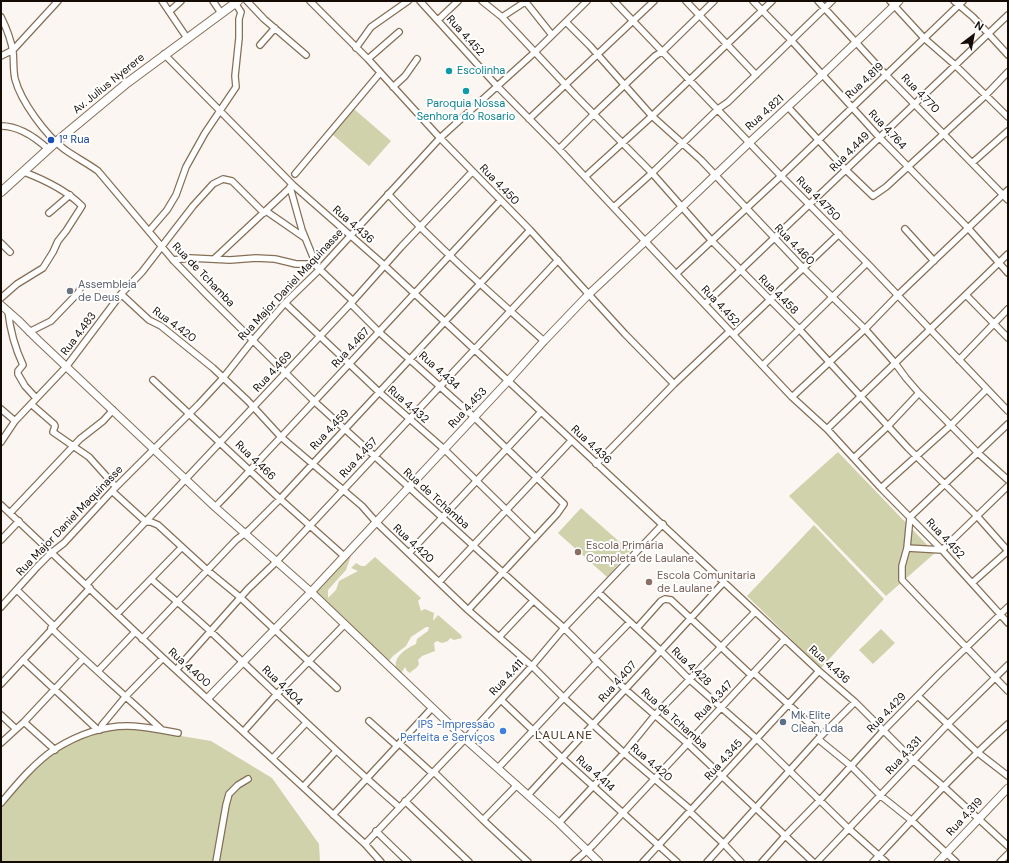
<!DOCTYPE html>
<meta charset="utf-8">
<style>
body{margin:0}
#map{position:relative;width:1009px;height:863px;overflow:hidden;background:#fbf6f1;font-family:"DM Sans",sans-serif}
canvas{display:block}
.frame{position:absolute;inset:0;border:2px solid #140b04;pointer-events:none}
.north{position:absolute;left:953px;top:16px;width:40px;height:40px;-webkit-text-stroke:3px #fff;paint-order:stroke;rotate:32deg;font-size:11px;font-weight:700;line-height:16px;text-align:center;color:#140b04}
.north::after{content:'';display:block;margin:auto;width:14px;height:18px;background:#140b04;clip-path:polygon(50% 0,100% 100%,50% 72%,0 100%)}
</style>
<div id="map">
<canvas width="1009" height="863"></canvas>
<div class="frame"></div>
<div class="north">N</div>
</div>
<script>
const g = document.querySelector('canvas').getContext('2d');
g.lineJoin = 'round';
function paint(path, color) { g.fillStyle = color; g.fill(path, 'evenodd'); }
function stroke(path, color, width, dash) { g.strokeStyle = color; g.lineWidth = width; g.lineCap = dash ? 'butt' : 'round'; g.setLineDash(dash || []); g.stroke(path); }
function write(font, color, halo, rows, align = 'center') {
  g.font = font + ' "DM Sans",sans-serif'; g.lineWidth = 4; g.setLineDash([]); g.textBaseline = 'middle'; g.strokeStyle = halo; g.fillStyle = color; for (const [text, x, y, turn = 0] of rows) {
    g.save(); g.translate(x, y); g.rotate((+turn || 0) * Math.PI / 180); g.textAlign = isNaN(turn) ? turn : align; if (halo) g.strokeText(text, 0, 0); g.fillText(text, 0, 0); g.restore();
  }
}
paint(new Path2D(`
 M354,109L391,141L369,166L332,134Z
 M838,452L935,553L886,596L789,496Z
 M581,508L630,551L607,577L558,533Z
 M814,525L884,599L821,668L747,596Z
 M352,553L346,570L328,590V598L336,590L339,581L358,571L351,568L356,563L361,566H365L375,557L421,598L418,601L421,611L425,609L434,613L433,621L438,615L461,635L462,638L454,640L450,638L448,641L442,643L437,641L434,643L435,651L422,656L418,660L419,664C417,669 413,669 410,673L407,671L405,667L402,672L398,671C390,659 405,649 416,644L417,639L428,631L429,627H426L411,637L406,646L393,656L388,662L312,591Z
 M881,629L895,643L873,664L859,650Z
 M122,726L211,741L272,778L319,844L320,862H1V805L21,781L51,752L84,735Z`), '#d0d2ac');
const minor = new Path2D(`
 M162,1L187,38
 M213,1L221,13
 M247,1L264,19L306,55
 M310,1L368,59L440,138L530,230L625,334L674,384
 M420,1L497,86L559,149L645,241L792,397L827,429L881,488L942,550L1008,623
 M482,1L502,17L576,96L652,173L712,241L799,329L908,448L977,516L1008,551
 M525,1L552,35
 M614,1L781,176L867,263L1008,411
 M686,1L756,75
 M753,1L791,40L879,137L968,228L1008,273
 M818,1L886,75L1008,200
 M890,1L924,38L955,65L1008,117
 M954,1L973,17L1008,55
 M170,11L181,1
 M1,17C6,27 11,40 13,52C14,61 13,70 15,79C21,102 46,135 64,149C75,157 87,163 98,171L173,260L207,295L315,402L564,628L625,689L688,744L813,862
 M502,17L525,2
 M438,20L458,1
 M566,22L590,46L652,116L701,160L803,268L865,329L895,363L906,378L919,393L978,453L1008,480
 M260,45L275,28
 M356,48L371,27L408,1
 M164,54L293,185L384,265L819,671L855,702L913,760L944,787L1008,846
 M1,56L13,50L58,1
 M368,59L399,32
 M393,87L405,76L417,59
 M788,107L846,170L873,196L886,187L986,95L1008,72
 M529,119L654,1
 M1,126C19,126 35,137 48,149
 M559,149L594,114L655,56L663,51L714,1
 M972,163L1008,131
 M295,174L380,73
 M586,176L652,116L772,1
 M290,187L302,230L313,257L314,264
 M388,194C437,246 490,293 544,341
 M614,207L652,173L718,109L728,102L832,1
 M266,211L305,238
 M49,213L70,195
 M905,229L934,261
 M149,231L167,210L176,195L186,167L205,133L236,87L235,76L239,38V19L241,12L235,3
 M1,243L10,252
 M214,259L293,185
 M173,260L190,258L230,260L256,258L275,259L296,264H314L353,301
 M676,274L781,176L963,1
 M121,294L149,320L161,326L213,368L248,401L281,437L362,506L376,522L468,610L532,666L563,697L624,753L691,810
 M966,295L1008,338
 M1,298L17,284L43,268L53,252L58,241L66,231L82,206C66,190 45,180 24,172
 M285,303L379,392L444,449L535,538
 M351,304L379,332L474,417L564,504L557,514L468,610
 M705,304L1008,15
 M8,311C10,329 15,348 23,365L18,371V374L25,386L36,398
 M29,332L51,321L78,293L80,289
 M734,334L839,234
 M959,360L1008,309
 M763,365L867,263
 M153,380L280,499L344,556
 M792,397L865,329L898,295L1008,190
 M31,404L54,424L55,426L53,432L89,457L116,487
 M1,409L15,421
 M827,429L1008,254
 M1,442L15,421L66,367L121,294L142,272L193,206L213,184L223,179L232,181L264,213
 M854,458L888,426L919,393
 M596,464L674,384L730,331
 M1008,486L942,550L907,548L902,566V580L1008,691
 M881,488L951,425L987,389
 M112,491L146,522H151L158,525L207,570L241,598L337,688
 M1,505L163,658L365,844L381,862
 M215,507C238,484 259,460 282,436C355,358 427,280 500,201
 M10,513L80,439L103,421L113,410
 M1,540L19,521
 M907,548L910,517L1008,424
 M409,553L541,412
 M151,579C171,597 191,613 210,631C273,690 334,751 399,807
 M439,582L571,441
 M972,583L1008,551
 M86,585L353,301L401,247L472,172
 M17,590L54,626
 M598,592L660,650L690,680L757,739L848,828L886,862
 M1,607L37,567L51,553L64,543L112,491L199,404L223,378L253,340L285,303L319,270L440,138L535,52L587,1
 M117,614L182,547
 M51,628C87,663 125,695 161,729
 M637,628L661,601L665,599L671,600L751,675
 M499,637L533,601
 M142,639L236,540L249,530L280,499L530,230
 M594,659L630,622
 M23,660L98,730
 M176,670L248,589L276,562L558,260
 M98,671L135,632
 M754,673L822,735
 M1,684L90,588
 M918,696L977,752L1008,776
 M501,700L562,758L677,862
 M1,715L16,729
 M369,721L397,746
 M24,722L55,750
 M100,730L102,725L126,696L163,658
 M244,731L276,695L345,624
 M818,739L851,766L881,796L911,820L956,862
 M1,743L24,722L83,659
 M400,744L432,773
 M273,758L306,723
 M498,768L597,662
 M434,772L483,820L528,862
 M303,787L336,751
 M528,795C593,724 659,653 724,582
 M405,801L469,862
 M1,803C16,785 35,762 55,749C76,736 102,726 127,726C143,726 161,730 178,733
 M690,812L724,844L741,862
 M333,815L432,708
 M483,820L517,785
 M559,823L624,753L655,715L755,612
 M376,831L408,862
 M365,844L465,739L532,666L564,628L663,524
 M216,862L226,805L229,794L238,785L248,779
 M574,862L592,846L785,639
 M643,862L819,671
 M707,862L818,739L855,702
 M762,862L785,836L820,800L883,731L939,674L1008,607
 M817,862L947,725L1008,665
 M873,862C917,815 960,767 1008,724
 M1000,862L1008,854`);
const tertiary = new Path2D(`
 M1,305L18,320L38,340L215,507L311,592L465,739L559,823L599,862
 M208,698L311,592L508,381L544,341L589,294L682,207L750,142L823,74L899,1
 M938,862L1008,788`);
const secondary = new Path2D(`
 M1,192L56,142L127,83L238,1`);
stroke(minor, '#866f57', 8);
stroke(tertiary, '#866f57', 9);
stroke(secondary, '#866f57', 10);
stroke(minor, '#fff', 5.5);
stroke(tertiary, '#fff', 7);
stroke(secondary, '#fff', 8);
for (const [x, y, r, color] of [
 [449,71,4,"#0f9aa8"],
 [466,91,4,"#0f9aa8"],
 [51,140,4,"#1a4fb4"],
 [70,291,4,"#6b7280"],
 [578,552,4,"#8d6e63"],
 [649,582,4,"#8d6e63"],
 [783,722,4,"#5c6f8a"],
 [503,731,4,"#3f7fe0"]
]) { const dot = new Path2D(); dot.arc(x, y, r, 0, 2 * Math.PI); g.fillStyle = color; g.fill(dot); stroke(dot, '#fff', 1.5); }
write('11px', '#140b04', '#fff', [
 ["Rua 4.452",465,36,48],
 ["Rua 4.819",865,81,-43],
 ["Av. Julius Nyerere",109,84,-39],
 ["Rua 4.770",920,94,46],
 ["Rua 4.821",765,113,-42],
 ["Rua 4.764",887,130,47],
 ["Rua 4.449",850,152,-45],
 ["Rua 4.450",499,185,46],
 ["Rua 4.4750",818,199,45],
 ["Rua 4.436",353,225,41],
 ["Rua 4.460",794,245,46],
 ["Rua de Tchamba",203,275,46],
 ["Rua Major Daniel Maquinasse",291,285,-47],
 ["Rua 4.458",778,295,45],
 ["Rua 4.452",720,306,47],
 ["Rua 4.420",174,325,36],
 ["Rua 4.483",79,334,-53],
 ["Rua 4.467",351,348,-47],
 ["Rua 4.434",439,371,42],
 ["Rua 4.469",273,372,-47],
 ["Rua 4.432",408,405,41],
 ["Rua 4.453",468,408,-47],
 ["Rua 4.459",330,430,-47],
 ["Rua 4.436",591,445,43],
 ["Rua 4.457",359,458,-47],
 ["Rua 4.466",255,461,44],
 ["Rua de Tchamba",436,499,42],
 ["Rua Major Daniel Maquinasse",70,521,-46],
 ["Rua 4.452",945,539,47],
 ["Rua 4.420",413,544,43],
 ["Rua 4.436",829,665,42],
 ["Rua 4.428",691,667,44],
 ["Rua 4.400",189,668,42],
 ["Rua 4.411",507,678,-47],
 ["Rua 4.407",618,682,-48],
 ["Rua 4.404",282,686,44],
 ["Rua 4.347",714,701,-47],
 ["Rua 4.429",887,713,-46],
 ["Rua de Tchamba",674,719,42],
 ["Rua 4.331",904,756,-47],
 ["Rua 4.345",724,760,-48],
 ["Rua 4.420",651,763,41],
 ["Rua 4.414",595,774,42],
 ["Rua 4.319",965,817,-47]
]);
write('11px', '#0d838f', '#fff', [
 ["Escolinha",457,71],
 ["Paroquia Nossa",466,104,"center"],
 ["Senhora do Rosario",466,117,"center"]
], 'left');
write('11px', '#164399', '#fff', [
 ["1ª Rua",59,140]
], 'left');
write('11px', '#5b616d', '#fff', [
 ["Assembleia",78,285],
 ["de Deus",78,298]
], 'left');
write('11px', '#785e54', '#fff', [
 ["Escola Primária",586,546],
 ["Completa de Laulane",586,559],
 ["Escola Comunitaria",657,576],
 ["de Laulane",657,589]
], 'left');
write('11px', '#4e5e75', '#fff', [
 ["Mk Elite",791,716],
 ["Clean, Lda",791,729]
], 'left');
write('11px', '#366cbe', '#fff', [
 ["IPS -Impressão",495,725],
 ["Perfeita e Serviços",495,738]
], 'right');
g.letterSpacing = '1px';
write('12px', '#47321c', '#fff', [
 ["LAULANE",564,736]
]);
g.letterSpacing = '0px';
</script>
